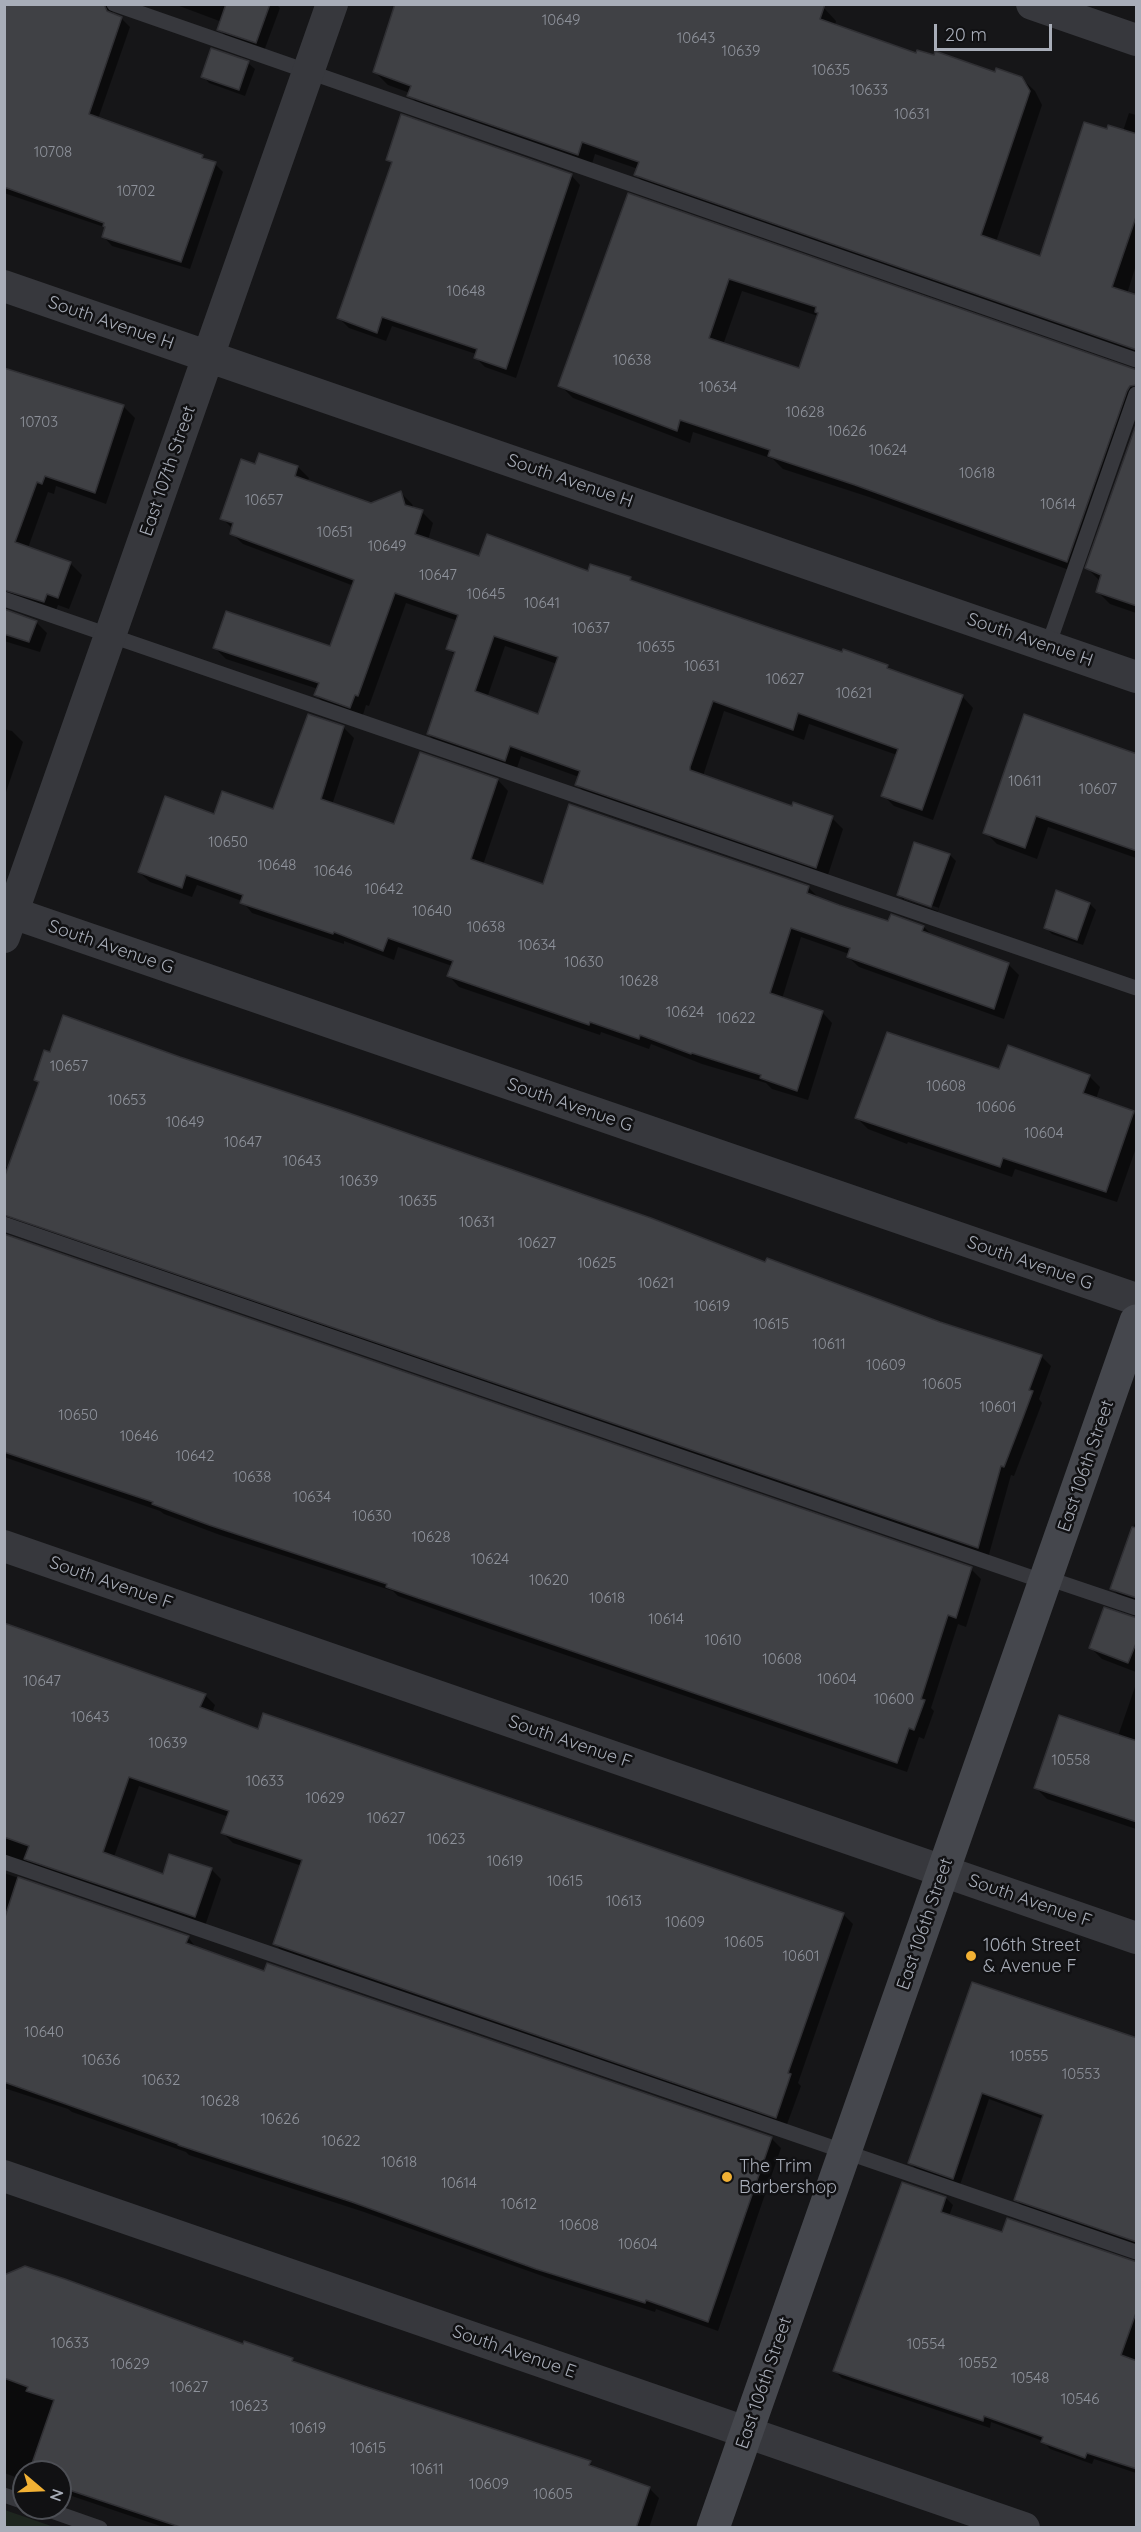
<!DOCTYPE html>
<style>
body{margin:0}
#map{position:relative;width:1141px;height:2532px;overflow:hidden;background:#161618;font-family:Quicksand,sans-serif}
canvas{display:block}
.frame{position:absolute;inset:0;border:6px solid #a8adb8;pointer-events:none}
.north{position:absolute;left:12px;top:2460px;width:60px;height:60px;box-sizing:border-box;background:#111113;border:2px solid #4d4f55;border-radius:50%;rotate:109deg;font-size:16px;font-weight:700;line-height:24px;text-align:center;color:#a8adb8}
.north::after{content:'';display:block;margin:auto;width:21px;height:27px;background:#f2b134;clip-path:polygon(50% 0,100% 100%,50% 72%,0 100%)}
.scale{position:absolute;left:934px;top:24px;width:118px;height:27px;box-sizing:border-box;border:3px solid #a8adb8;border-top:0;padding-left:8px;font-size:18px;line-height:21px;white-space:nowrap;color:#a8adb8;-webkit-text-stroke:4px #111113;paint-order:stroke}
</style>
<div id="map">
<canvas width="1141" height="2532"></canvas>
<div class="frame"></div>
<div class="north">N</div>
<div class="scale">20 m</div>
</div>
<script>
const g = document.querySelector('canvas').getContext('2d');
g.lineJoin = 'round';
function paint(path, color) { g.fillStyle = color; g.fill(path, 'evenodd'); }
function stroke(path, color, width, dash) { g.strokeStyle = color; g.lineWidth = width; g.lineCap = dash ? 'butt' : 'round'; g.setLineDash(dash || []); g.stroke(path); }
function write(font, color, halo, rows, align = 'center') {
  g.font = font + ' Quicksand,sans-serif'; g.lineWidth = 5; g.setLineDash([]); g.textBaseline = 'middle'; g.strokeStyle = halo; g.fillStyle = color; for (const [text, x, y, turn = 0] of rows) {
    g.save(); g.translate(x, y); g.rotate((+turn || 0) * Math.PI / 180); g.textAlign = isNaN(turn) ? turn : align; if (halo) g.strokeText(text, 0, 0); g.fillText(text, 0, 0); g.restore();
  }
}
paint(new Path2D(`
 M5,2510L54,2527H5Z`), '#1e261f');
paint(new Path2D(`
 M4,4H119L112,10L114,15L121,18L130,27L98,119L203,157L215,164L223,172L190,269L112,246L104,237L107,228L4,193Z
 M174,4H276L280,8L264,51L228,38L219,29L222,22Z
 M824,8L836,21L835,26L917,55L1021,78L1035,91L1042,105L996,242L1041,258L1108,131H1123L1129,113L1136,115V265L1127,294L1136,297V357L649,188L636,175L638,169L595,154L591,167L422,108L409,95L410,93L388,85L375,72Z
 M248,63L255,69L245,96L209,83L203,76Z
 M388,160L571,175L580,185L516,378L485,367L475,357L476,354L392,326L386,341L349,328L339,318L393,164Z
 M629,195L1136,370V412L1080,574L869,497L783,469L773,459L693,432L690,443L573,398L560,385ZM742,291L818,316L800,370L723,345Z
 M4,368L123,406L135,418L106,504L56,486L54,494L48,492L28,548L70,563L82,575L69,609L58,605L55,613L6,607V611L36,622L47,633L40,652L4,641Z
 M1136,427V613L1110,604L1097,591L1100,581L1087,568Z
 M256,466L298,467L309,478L307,482L371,505L401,493L412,504L414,509L422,512L433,523L428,540L480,558L630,579L636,584L843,654L887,666L893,672L962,696L973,708L933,820L894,806L883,795L897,755L809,724L804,740L724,711L703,776L793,808L832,818L843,829L827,878L588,796L577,785L579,777L521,756L516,771L439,745L428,734L455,655L448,649L458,621L406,603L369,706L366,705L362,718L327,706L316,695L318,689L226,659L215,648H331L354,586L243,544L231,533L233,529L222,518ZM505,646L557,664L539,716L487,698Z
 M309,716L344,728L354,738L332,805L395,826L421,754L498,780L508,791L483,865L544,886L808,887L819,898L889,923L924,927L934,937L1008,964L1019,975L1004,1019L859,967L848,957L849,954L801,937L782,999L822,1012L832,1023L808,1100L772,1089L766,1083L702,1064L651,1044L649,1049L601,1032L600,1035L459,987L449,976L452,966L398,947L394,960L344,941V944L252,913L242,901L197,885L192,897L150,882L139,872L215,816L274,811Z
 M4,729L12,731L23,742L4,798Z
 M1136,757V858L1048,827L1037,859L997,844L985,832Z
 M915,844L950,855L956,861L937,913L905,901L898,895ZM904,896L939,908L938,911L904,900Z
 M1090,904L1096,910L1083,945L1052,934L1046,928Z
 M1089,1076L1100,1087L1096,1099L1136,1115V1148L1117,1202L1015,1169L1012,1177L908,1142L907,1144L868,1129L857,1118Z
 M36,1080L766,1264L1041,1356L1051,1366L1039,1399L1042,1403L1014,1476L1011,1475L988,1558L4,1232V1166L10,1168L40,1084Z
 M4,1236L971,1569L981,1579L966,1627L958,1624L931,1708L934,1711L924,1739L919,1737L907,1772L490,1629L398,1596L393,1591L220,1535L164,1514L160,1511L4,1457Z
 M1136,1520V1605L1124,1600L1112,1589Z
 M1136,1619V1672L1102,1659L1090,1647Z
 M4,1623L205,1695L215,1705L212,1713L258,1731L843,1914L853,1924L798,2083L801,2086L786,2127L285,1954L275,1944L302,1866L233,1843L223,1833L229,1817L139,1786L114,1857L164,1876L211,1869L221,1879L205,1926L4,1869Z
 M1136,1684V1829L1047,1799L1036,1788L1118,1736Z
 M4,1873L188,1937L197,1949L265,1973L771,2138L781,2148L718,2331L656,2309L655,2312L548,2278L364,2212L189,2155L186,2152L72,2112L68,2109L4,2088Z
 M973,1984L1136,2040V2245L1022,2206L1015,2199L1043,2119L989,2099L960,2185L917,2170L910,2163Z
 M946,2198L953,2205L949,2216L1003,2234L1136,2262V2473L1094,2459L1092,2464L1050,2449L1043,2441L991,2422L990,2428L842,2378L835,2371Z
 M4,2274L6,2276L292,2359L297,2364L590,2463L596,2469L649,2488L659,2498L649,2528H166L60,2492V2472H24V2480L4,2473Z`), '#0007');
const building = new Path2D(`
 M4,4H104L107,11L122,17L89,114L203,155L202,158L216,162L181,262L102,237L105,227L103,226L104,223L4,187Z
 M226,4H270L256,43L217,30Z
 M395,4H825L820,19L916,53L917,50L934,55L935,51L995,72L996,68L1022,77L1030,91L981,235L1040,256L1084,122L1107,129L1108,125L1137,134V214L1112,287L1137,295V350L634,175L639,162L582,142L578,155L407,96L411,86L373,72Z
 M211,48L249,61L239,90L201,77Z
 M401,114L572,174L506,369L474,358L477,349L382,317L377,333L337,318L392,162L386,160Z
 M628,193L1137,370V385L1130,386L1127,391L1067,562L855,485L768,456L770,450L680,420L677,431L558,386ZM729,279L816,307L815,312L818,313L799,368L709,338Z
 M4,368L124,405L95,493L45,476L42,484L37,482L15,542L71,562L58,598L47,594L44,602L4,590Z
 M1137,422V606L1096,592L1101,575L1085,568Z
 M259,453L298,466L295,476L371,503L401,491L405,505L423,510L415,534L479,556L487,534L588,571L590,564L631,577L630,580L759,624L842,652L843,649L888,665L887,668L963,695L922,810L881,796L898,749L798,713L793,730L713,701L690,767V770L792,806L793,802L833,816L816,868L575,785L580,771L510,746L505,761L427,734L455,652L446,649L458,615L395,593L358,696L355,695L350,708L314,695L319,683L213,648L226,611L330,646L354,580L230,534L233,523L220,519L241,459L255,464ZM494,636L558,657L538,714L475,691Z
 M4,609L37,621L29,642L4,634Z
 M308,714L344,726L321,799L394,824L420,752L498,779L471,859L543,884L569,804L809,886L807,893L839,905L888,921L891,914L924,926L922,931L1009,963L994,1009L847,957L850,948L791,928L770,993L823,1011L797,1091L760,1078L761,1075L692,1053L691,1054L640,1035L639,1039L590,1022L589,1025L447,976L453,961L388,938L383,951L334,932L333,934L240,903L243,895L186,875L182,888L138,872L165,796L214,814L222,791L273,809Z
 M1024,714L1137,754V851L1036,816L1025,848L983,833Z
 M914,842L950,854L931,907L897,895Z
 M1056,890L1090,903L1077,940L1044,928Z
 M63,1015L180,1057L346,1112L651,1218L765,1262L767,1258L940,1322L1042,1355L1029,1390L1033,1391L1021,1423L1004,1467L1001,1466L978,1548L4,1215V1178L39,1082L34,1080L44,1050L50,1052Z
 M887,1032L999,1069L1008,1045L1090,1075L1083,1093L1134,1111L1106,1192L1003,1158L1000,1167L855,1118Z
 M4,1234L972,1567L956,1618L948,1615L921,1699L925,1700L914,1730L909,1728L897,1763L479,1619L386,1587L387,1584L209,1525L152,1504L153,1502L4,1452Z
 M1132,1527L1137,1528V1598L1110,1589Z
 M1104,1607L1137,1618V1641L1128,1663L1089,1648Z
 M4,1623L206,1694L200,1707L258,1729L263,1713L844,1913L788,2073L791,2074L776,2118L273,1944L302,1860L221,1833L229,1811L129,1777L103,1852L163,1874L169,1854L212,1868L195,1917L24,1859L29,1846L4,1837Z
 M1059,1715L1137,1741V1822L1034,1788Z
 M18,1877L189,1936L186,1943L264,1971L267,1963L772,2137L708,2322L646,2300L645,2303L536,2269L352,2202L178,2145V2144L4,2082V1920Z
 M972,1982L1137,2038V2242L1014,2200L1043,2115L982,2093L953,2179L908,2163Z
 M902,2182L946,2197L941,2212L1002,2232L1007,2218L1137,2262V2310L1121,2355L1137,2361V2469L1087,2453L1085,2458L1041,2442L1043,2437L984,2416L983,2421L833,2371Z
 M25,2266L65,2279L243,2344L244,2341L293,2358L292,2361L364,2386L591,2461L589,2465L650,2487L636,2528H183L60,2487V2472H29L54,2400L26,2391L28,2387L4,2378V2275Z`);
paint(building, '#404145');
stroke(building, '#303034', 1.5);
stroke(new Path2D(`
 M114,4L1136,360
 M4,599L1136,988
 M1048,646L1136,394
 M4,1224L1045,1582
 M1047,1578L1136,1608
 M4,1862L1136,2252
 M4,2495L24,2502
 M43,2508L100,2528`), '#37383d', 15);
stroke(new Path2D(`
 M1032,4L1136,40
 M4,286L1136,677
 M4,910L1136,1299
 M4,937L332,4
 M4,1546L1136,1938
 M4,2176L1024,2528`), '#37383d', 32);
stroke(new Path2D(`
 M713,2528L1136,1321`), '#45474d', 33);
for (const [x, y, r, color] of [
 [971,1956,6,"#f2b134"],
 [727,2177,6,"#f2b134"]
]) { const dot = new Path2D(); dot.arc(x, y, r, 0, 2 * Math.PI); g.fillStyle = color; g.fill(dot); stroke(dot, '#111113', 2); }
write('15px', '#8e929b', null, [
 ["10649",561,20],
 ["10643",696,38],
 ["10639",741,51],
 ["10635",831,70],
 ["10633",869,90],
 ["10631",912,114],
 ["10708",53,152],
 ["10702",136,191],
 ["10648",466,291],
 ["10638",632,360],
 ["10634",718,387],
 ["10628",805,412],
 ["10703",39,422],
 ["10626",847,431],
 ["10624",888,450],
 ["10618",977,473],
 ["10657",264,500],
 ["10614",1058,504],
 ["10651",335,532],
 ["10649",387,546],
 ["10647",438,575],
 ["10645",486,594],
 ["10641",542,603],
 ["10637",591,628],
 ["10635",656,647],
 ["10631",702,666],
 ["10627",785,679],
 ["10621",854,693],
 ["10611",1025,781],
 ["10607",1098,789],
 ["10650",228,842],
 ["10648",277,865],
 ["10646",333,871],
 ["10642",384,889],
 ["10640",432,911],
 ["10638",486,927],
 ["10634",537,945],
 ["10630",584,962],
 ["10628",639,981],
 ["10624",685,1012],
 ["10622",736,1018],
 ["10657",69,1066],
 ["10608",946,1086],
 ["10653",127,1100],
 ["10606",996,1107],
 ["10649",185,1122],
 ["10604",1044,1133],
 ["10647",243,1142],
 ["10643",302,1161],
 ["10639",359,1181],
 ["10635",418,1201],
 ["10631",477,1222],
 ["10627",537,1243],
 ["10625",597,1263],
 ["10621",656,1283],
 ["10619",712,1306],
 ["10615",771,1324],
 ["10611",829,1344],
 ["10609",886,1365],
 ["10605",942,1384],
 ["10601",998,1407],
 ["10650",78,1415],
 ["10646",139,1436],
 ["10642",195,1456],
 ["10638",252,1477],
 ["10634",312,1497],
 ["10630",372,1516],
 ["10628",431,1537],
 ["10624",490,1559],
 ["10620",549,1580],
 ["10618",607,1598],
 ["10614",666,1619],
 ["10610",723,1640],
 ["10608",782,1659],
 ["10604",837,1679],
 ["10647",42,1681],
 ["10600",894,1699],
 ["10643",90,1717],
 ["10639",168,1743],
 ["10558",1071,1760],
 ["10633",265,1781],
 ["10629",325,1798],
 ["10627",386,1818],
 ["10623",446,1839],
 ["10619",505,1861],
 ["10615",565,1881],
 ["10613",624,1901],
 ["10609",685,1922],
 ["10605",744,1942],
 ["10601",801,1956],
 ["10640",44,2032],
 ["10555",1029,2056],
 ["10636",101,2060],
 ["10553",1081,2074],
 ["10632",161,2080],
 ["10628",220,2101],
 ["10626",280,2119],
 ["10622",341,2141],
 ["10618",399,2162],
 ["10614",459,2183],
 ["10612",519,2204],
 ["10608",579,2225],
 ["10604",638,2244],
 ["10633",70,2343],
 ["10554",926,2344],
 ["10552",978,2363],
 ["10629",130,2364],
 ["10548",1030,2378],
 ["10627",189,2387],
 ["10546",1080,2399],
 ["10623",249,2406],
 ["10619",308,2428],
 ["10615",368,2448],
 ["10611",427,2469],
 ["10609",489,2484],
 ["10605",553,2494]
]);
write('18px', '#a8adb8', '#111113', [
 ["South Avenue H",111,323,19],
 ["East 107th Street",168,471,-71],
 ["South Avenue H",570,481,19],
 ["South Avenue H",1030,640,19],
 ["South Avenue G",111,947,19],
 ["South Avenue G",570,1105,19],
 ["South Avenue G",1030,1263,19],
 ["East 106th Street",1086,1466,-71],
 ["South Avenue F",111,1583,19],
 ["South Avenue F",570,1742,19],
 ["South Avenue F",1030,1901,19],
 ["East 106th Street",925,1924,-71],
 ["South Avenue E",514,2352,19],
 ["East 106th Street",764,2383,-71]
]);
write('18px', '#a8adb8', '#111113', [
 ["106th Street",983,1946],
 ["& Avenue F",983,1967],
 ["The Trim",739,2167],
 ["Barbershop",739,2188]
], 'left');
</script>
